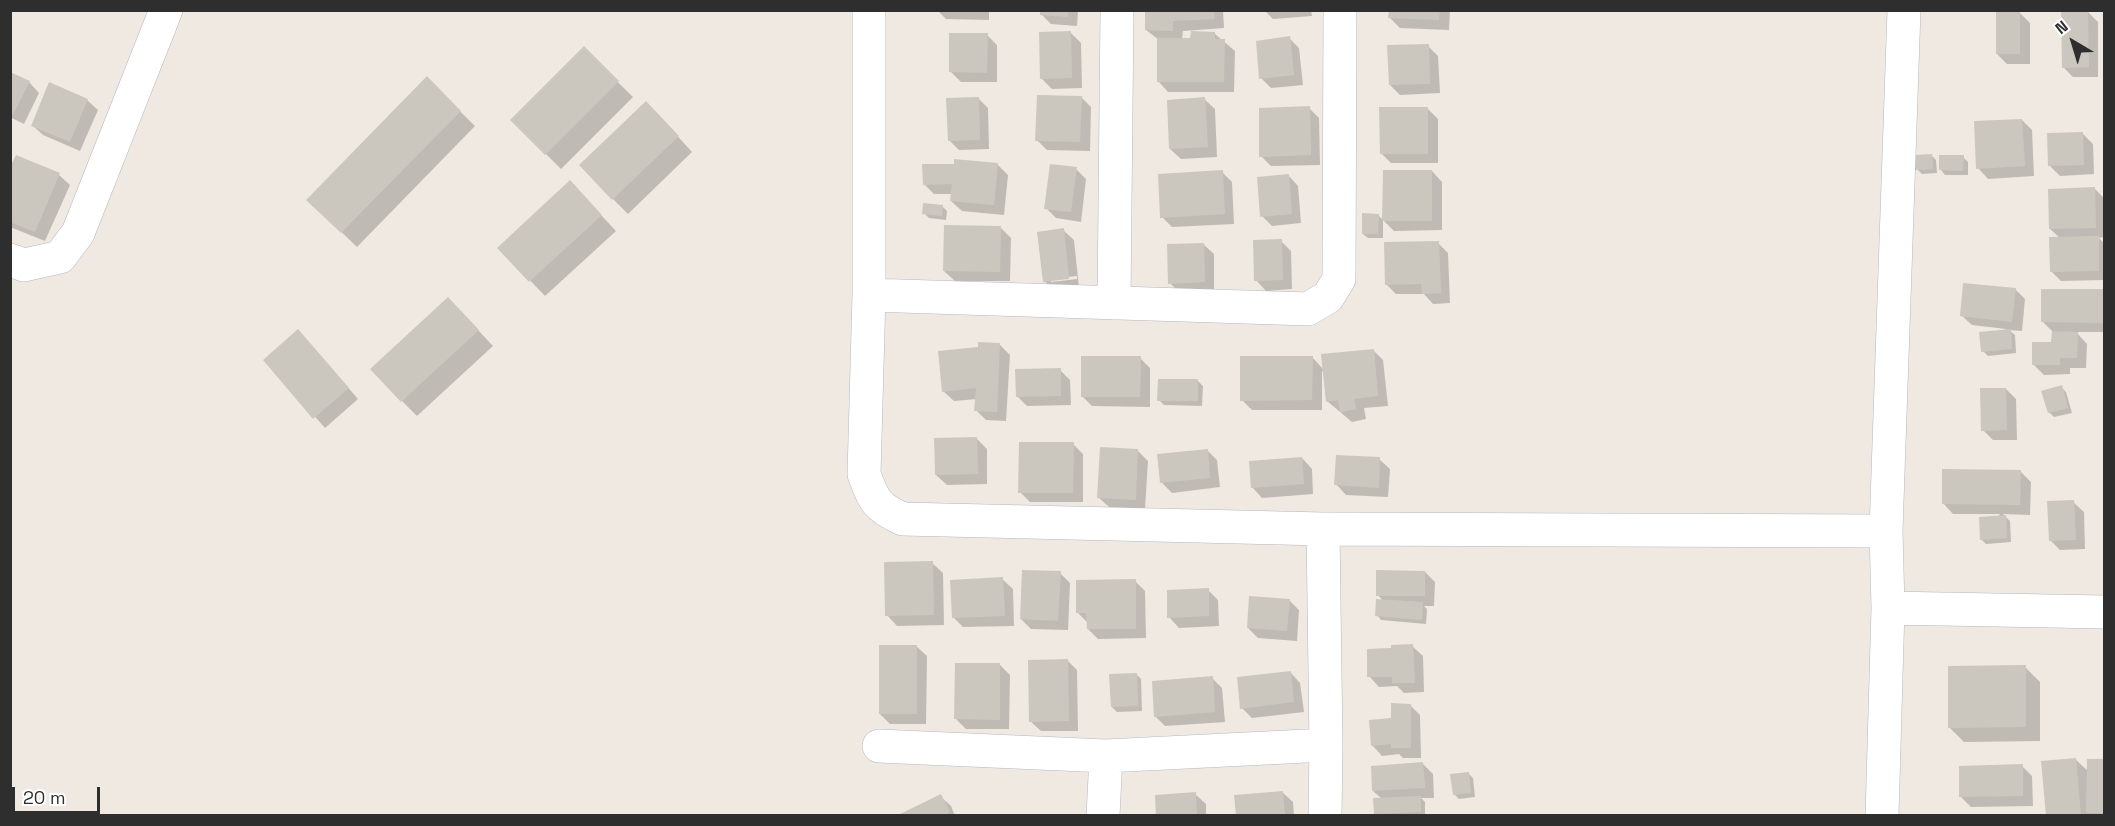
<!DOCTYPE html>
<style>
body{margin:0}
#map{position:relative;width:2115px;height:826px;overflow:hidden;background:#efe9e1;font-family:"Space Grotesk",sans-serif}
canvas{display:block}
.frame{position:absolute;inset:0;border:12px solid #2e2e2e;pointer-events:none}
.north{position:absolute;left:2043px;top:12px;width:60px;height:60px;-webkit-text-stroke:4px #fff;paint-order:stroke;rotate:322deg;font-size:16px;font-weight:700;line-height:24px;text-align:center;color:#2e2e2e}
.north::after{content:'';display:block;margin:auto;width:21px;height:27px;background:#2e2e2e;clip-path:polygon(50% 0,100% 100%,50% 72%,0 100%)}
.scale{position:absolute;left:12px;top:787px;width:88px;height:27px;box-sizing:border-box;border:3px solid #2e2e2e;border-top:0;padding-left:8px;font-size:18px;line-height:21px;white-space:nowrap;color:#2e2e2e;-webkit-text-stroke:4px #fff;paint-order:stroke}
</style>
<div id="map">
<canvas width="2115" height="826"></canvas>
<div class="frame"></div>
<div class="north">N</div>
<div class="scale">20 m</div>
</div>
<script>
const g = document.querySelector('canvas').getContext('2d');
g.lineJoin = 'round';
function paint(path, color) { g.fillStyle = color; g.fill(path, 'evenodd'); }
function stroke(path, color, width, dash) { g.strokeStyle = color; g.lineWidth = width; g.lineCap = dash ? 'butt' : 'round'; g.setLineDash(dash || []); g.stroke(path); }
paint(new Path2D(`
 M937,10H989V20L946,19Z
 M1041,10H1097L1078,11L1077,26L1051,24L1041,14Z
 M1147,10H1223L1224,28L1183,31L1182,40L1215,34L1235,51L1234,92H1168L1158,81L1159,40L1146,30Z
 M1264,10H1311L1312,16L1273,19Z
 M1390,10H1450L1449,30L1400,28L1390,18Z
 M2088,12L2098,22V77H2073L2063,67Z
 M2020,13L2030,23V64H2007L1997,54Z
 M1071,33L1081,43L1082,88L1052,89L1042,79Z
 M987,35L997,45V82H961L951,72Z
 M1289,38L1299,48L1303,85L1271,88L1261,78Z
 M1428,46L1438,56L1440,93L1400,95L1390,85Z
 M584,49L633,97L561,169L512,120Z
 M10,73L29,82L39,93L24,124L10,117Z
 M427,79L475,126L357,247L308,200Z
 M1081,97L1091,107L1090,151L1047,150L1037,140Z
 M978,98L988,108L989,149L959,150L949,140Z
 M1204,99L1215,109L1217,157L1181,159L1170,149Z
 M87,100L98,110L80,151L43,135L32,125Z
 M1309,108L1319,118L1320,165L1271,166L1261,156Z
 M1428,109L1438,119V163H1391L1381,153Z
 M661,118L692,152L628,214L613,199Z
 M2022,120L2032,130L2034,176L1988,179L1978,168Z
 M2083,134L2093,144L2094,174L2060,176L2049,165Z
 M1932,156L1936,160L1937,173L1922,174L1917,169Z
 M17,157L59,175L70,185L45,241L10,227V171Z
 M1963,157L1968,162V175H1945L1941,170Z
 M998,165L1008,175L1004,215L962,211L951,201L952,194H934L924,184Z
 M1076,169L1086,179L1081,222L1056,218L1046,208Z
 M1432,171L1442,182V230L1394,231L1384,221Z
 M1222,172L1232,182L1234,224L1172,227L1162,217Z
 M1288,175L1298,186L1301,223L1272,226L1262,216Z
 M570,182L616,231L545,296L499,248Z
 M2095,189L2104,198V237L2099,238L2104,243V280L2061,281L2051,271L2060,238L2050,229Z
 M942,206L947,211L946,220L929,218L924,213Z
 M1378,215L1383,220V238H1368L1363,234Z
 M1000,227L1011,238L1010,281H955L944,271Z
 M1063,230L1074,240L1079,288L1055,291L1044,281ZM1077,276V279L1051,282V279Z
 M1281,241L1291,251L1292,289L1266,291L1256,280Z
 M1438,243L1448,253L1450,303L1433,304L1424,294H1396L1386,284Z
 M1203,244L1214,254V292L1180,293L1170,283Z
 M2015,289L2025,299L2022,331L2009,330L2015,335L2016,353L1988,356L1983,351L2006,329L1972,325L1961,315Z
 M2043,290H2104V332H2076L2087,344L2086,368H2070V374L2044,375L2033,364L2053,344V332L2043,322Z
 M463,314L493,346L417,416L402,401Z
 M308,341L358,399L325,428L265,360Z
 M1000,345L1010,355L1006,421L986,420L976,410L977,399L954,401L943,391Z
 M1373,350L1383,360L1388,406L1364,408L1366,419L1352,422L1327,401L1324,371H1322V410H1252L1242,400L1312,357L1324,370Z
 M1140,358L1150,368V407L1092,406L1082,396Z
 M1060,370L1070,380L1071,405L1027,406L1017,396Z
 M1198,381L1203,386L1202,406L1164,405L1159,400Z
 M2061,387L2066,392L2072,413L2054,417L2049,412Z
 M2006,389L2016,399L2017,440H1993L1983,430Z
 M977,439L987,449V484L947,485L936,475Z
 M1073,444L1083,454V502H1030L1020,492Z
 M1207,450L1217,460L1220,487L1172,493L1162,483Z
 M1138,451L1148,461L1145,509L1109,507L1098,497Z
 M1302,458L1312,469L1313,494L1262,498L1252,487Z
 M1379,459L1390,469L1388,497L1346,495L1336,484Z
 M2021,472L2031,482L2030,515L2003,514L2010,521L2011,542L1986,544L1981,539L2000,514H1953L1943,503Z
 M2073,502L2084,512L2085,549L2060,550L2050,540Z
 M932,563L943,573L944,625L897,626L887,615Z
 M1425,572L1435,582L1434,606H1424L1427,609L1426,624L1381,620L1377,615L1383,601L1378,595Z
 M1060,573L1070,583L1068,630L1031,629L1021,619Z
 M1002,579L1013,589L1014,626L963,627L953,617Z
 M1135,581L1145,591L1146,638L1098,639L1088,629V623L1077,612Z
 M1208,590L1218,600L1219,626L1179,628L1169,617Z
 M1289,600L1299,610L1297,641L1258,638L1248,628Z
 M916,646L927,656L926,724H890L880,714Z
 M1412,646L1423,656L1424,692L1404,693L1397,686L1379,687L1369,676L1393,650Z
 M1067,660L1077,670L1078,731H1041L1030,721Z
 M1000,665L1010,675L1009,729H966L956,719Z
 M2025,667L2040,682V741L1964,742L1949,727Z
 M1290,672L1300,683L1304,712L1252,718L1242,708Z
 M1136,674L1141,679L1142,711L1117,712L1112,707Z
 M1212,678L1222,688L1225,722L1165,726L1155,716Z
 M1410,705L1420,715L1421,758H1403L1399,754L1382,756L1372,745L1392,719Z
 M2076,760L2089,772V760H2104V816H2047Z
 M1423,764L1433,774L1434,798H1421L1425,802V816H1377L1375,814L1382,799L1373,791Z
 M2022,766L2032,776L2033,806L1971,807L1961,797Z
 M1468,773L1473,778L1475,797L1459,799L1454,794Z
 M1282,792L1293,802L1294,816H1238Z
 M1195,794L1206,804V816H1158Z
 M940,796L951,806L955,816H900Z`), '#0003');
paint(new Path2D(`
 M1040,10H1068V17L1040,15Z
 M1145,10H1214L1215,19L1173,21V31L1145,30Z
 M1389,10H1440L1439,20L1388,18Z
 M2088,10L2089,67L2062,68L2061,11Z
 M1996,12H2020V54H1996Z
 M1071,31L1072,78L1040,79L1039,32Z
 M1191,31L1215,32V39H1225L1224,82H1157V38H1190Z
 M949,33H988L987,73L949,72Z
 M1290,36L1294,75L1259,79L1256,41Z
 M1429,44L1430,84L1389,85L1387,45Z
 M584,46L619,81L545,155L510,120Z
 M10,72L30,81L13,115L10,113Z
 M427,76L461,111L341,233L306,200Z
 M49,82L88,99L70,142L31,126Z
 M1037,95L1082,96L1080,142L1035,141Z
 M979,97L980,140L948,141L946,98Z
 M1205,97L1208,147L1169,149L1167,100Z
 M646,101L679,136L612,200L579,165Z
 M1310,106L1311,155L1259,157V108Z
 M1379,107H1428V154H1380Z
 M2022,119L2025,166L1976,169L1974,121Z
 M2083,132L2084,165L2048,166L2047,133Z
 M1932,154L1933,169L1915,170L1914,155Z
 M16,155L60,173L35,232L10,222V167Z
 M1939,155H1964L1963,171L1939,170Z
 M954,159L998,163L994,205L950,201L952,184L923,185L922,164H954Z
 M1050,164L1077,167L1071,212L1044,209Z
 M1223,170L1225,214L1160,218L1158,174Z
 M1383,170H1432V221H1382Z
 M1289,174L1292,214L1260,217L1257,177Z
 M570,180L602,215L529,282L497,248Z
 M2095,187L2096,228L2049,229L2048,189Z
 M923,203L943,205L942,216L922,214Z
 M1362,213L1379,214L1378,234H1362Z
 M944,225L1001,226L1000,272L943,271Z
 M1064,228L1069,279L1043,282L1037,232Z
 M2099,236V271L2050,272L2049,237Z
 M1282,239L1283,280L1254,281L1253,240Z
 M1439,241L1441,293L1422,294L1421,284L1385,285L1384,242Z
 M1204,243L1205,282L1168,284L1167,244Z
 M1963,283L2016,288L2012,322L1960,316Z
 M2041,289H2104V323L2041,322Z
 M448,297L479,330L401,402L370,369Z
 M298,329L349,388L313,419L263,360Z
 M2011,329L2012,349L1981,352L1979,332Z
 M2052,331L2078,332L2077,358H2060V365H2032V342H2051Z
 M978,342L1000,343L997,412L974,411L976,388L942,392L938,351L978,347Z
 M1374,349L1378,396L1354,399L1356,409L1340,412L1338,400L1326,402L1321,354Z
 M1081,356H1141L1140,397H1081Z
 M1240,356H1313L1312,400L1240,401Z
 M1061,368V396L1016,397L1015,369Z
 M1158,379H1198V401H1157Z
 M2062,385L2068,408L2048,413L2041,391Z
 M1980,388H2006L2007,430L1981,431Z
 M977,437L978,474L935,475L934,438Z
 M1019,442H1074L1073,493H1018Z
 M1100,447L1138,449L1136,500L1097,498Z
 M1208,449L1210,478L1160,483L1157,454Z
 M1336,455L1380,457L1379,488L1334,485Z
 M1302,457L1304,484L1251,488L1249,461Z
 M1942,469L2021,470L2020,505L1942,504Z
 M2074,500L2076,540L2049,541L2047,501Z
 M2006,515L2007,538L1980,540L1979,517Z
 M933,561L934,615L885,616L884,562Z
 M1022,570L1061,571L1058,621L1020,619Z
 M1376,570L1425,571V596H1376Z
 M1003,577L1005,616L952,618L950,580Z
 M1136,579V629H1087L1086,613H1076V580Z
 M1209,588V616L1167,618V590Z
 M1249,596L1290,599L1287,631L1247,628Z
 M1376,599L1423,602L1422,620L1375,616Z
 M1413,644L1415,683H1392V677H1367V649L1391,648V645Z
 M879,645H917V714H879Z
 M1068,659L1069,721L1029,722L1028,660Z
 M955,663H1000V720L954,719Z
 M2026,665V727L1948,728V666Z
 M1291,671L1294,702L1240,709L1237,677Z
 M1137,673L1138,706L1111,707L1109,674Z
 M1213,676L1215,712L1154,717L1152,681Z
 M1391,703L1411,704V748H1391V744L1371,746L1369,720L1391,718Z
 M2076,758L2081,816H2046L2041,761Z
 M2087,759H2104V813H2086Z
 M1423,762L1425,788L1372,791L1371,766Z
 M2023,764V796L1959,797V766Z
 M1469,772L1471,793L1453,795L1450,774Z
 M1283,791L1285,816H1236L1234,795Z
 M1196,792L1197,816H1156L1155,795Z
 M941,794L950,812L943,816H896Z
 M1421,796V812L1374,814L1373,798Z`), '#cbc7bf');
const minor = new Path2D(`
 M869,10V295L864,474C873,500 877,508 903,519L1323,529L1886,531
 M10,260L24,265L60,257L78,233L166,10
 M869,295L1308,309L1328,297L1339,279L1340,10
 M1114,303L1117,10
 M1323,529L1326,745L1325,816
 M1888,608L2104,612
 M879,746L1106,756L1326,745
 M1103,816L1106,756
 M1882,816L1888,608L1886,531L1904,10`);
stroke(minor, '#b4b7c1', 34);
stroke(minor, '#fff', 33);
</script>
